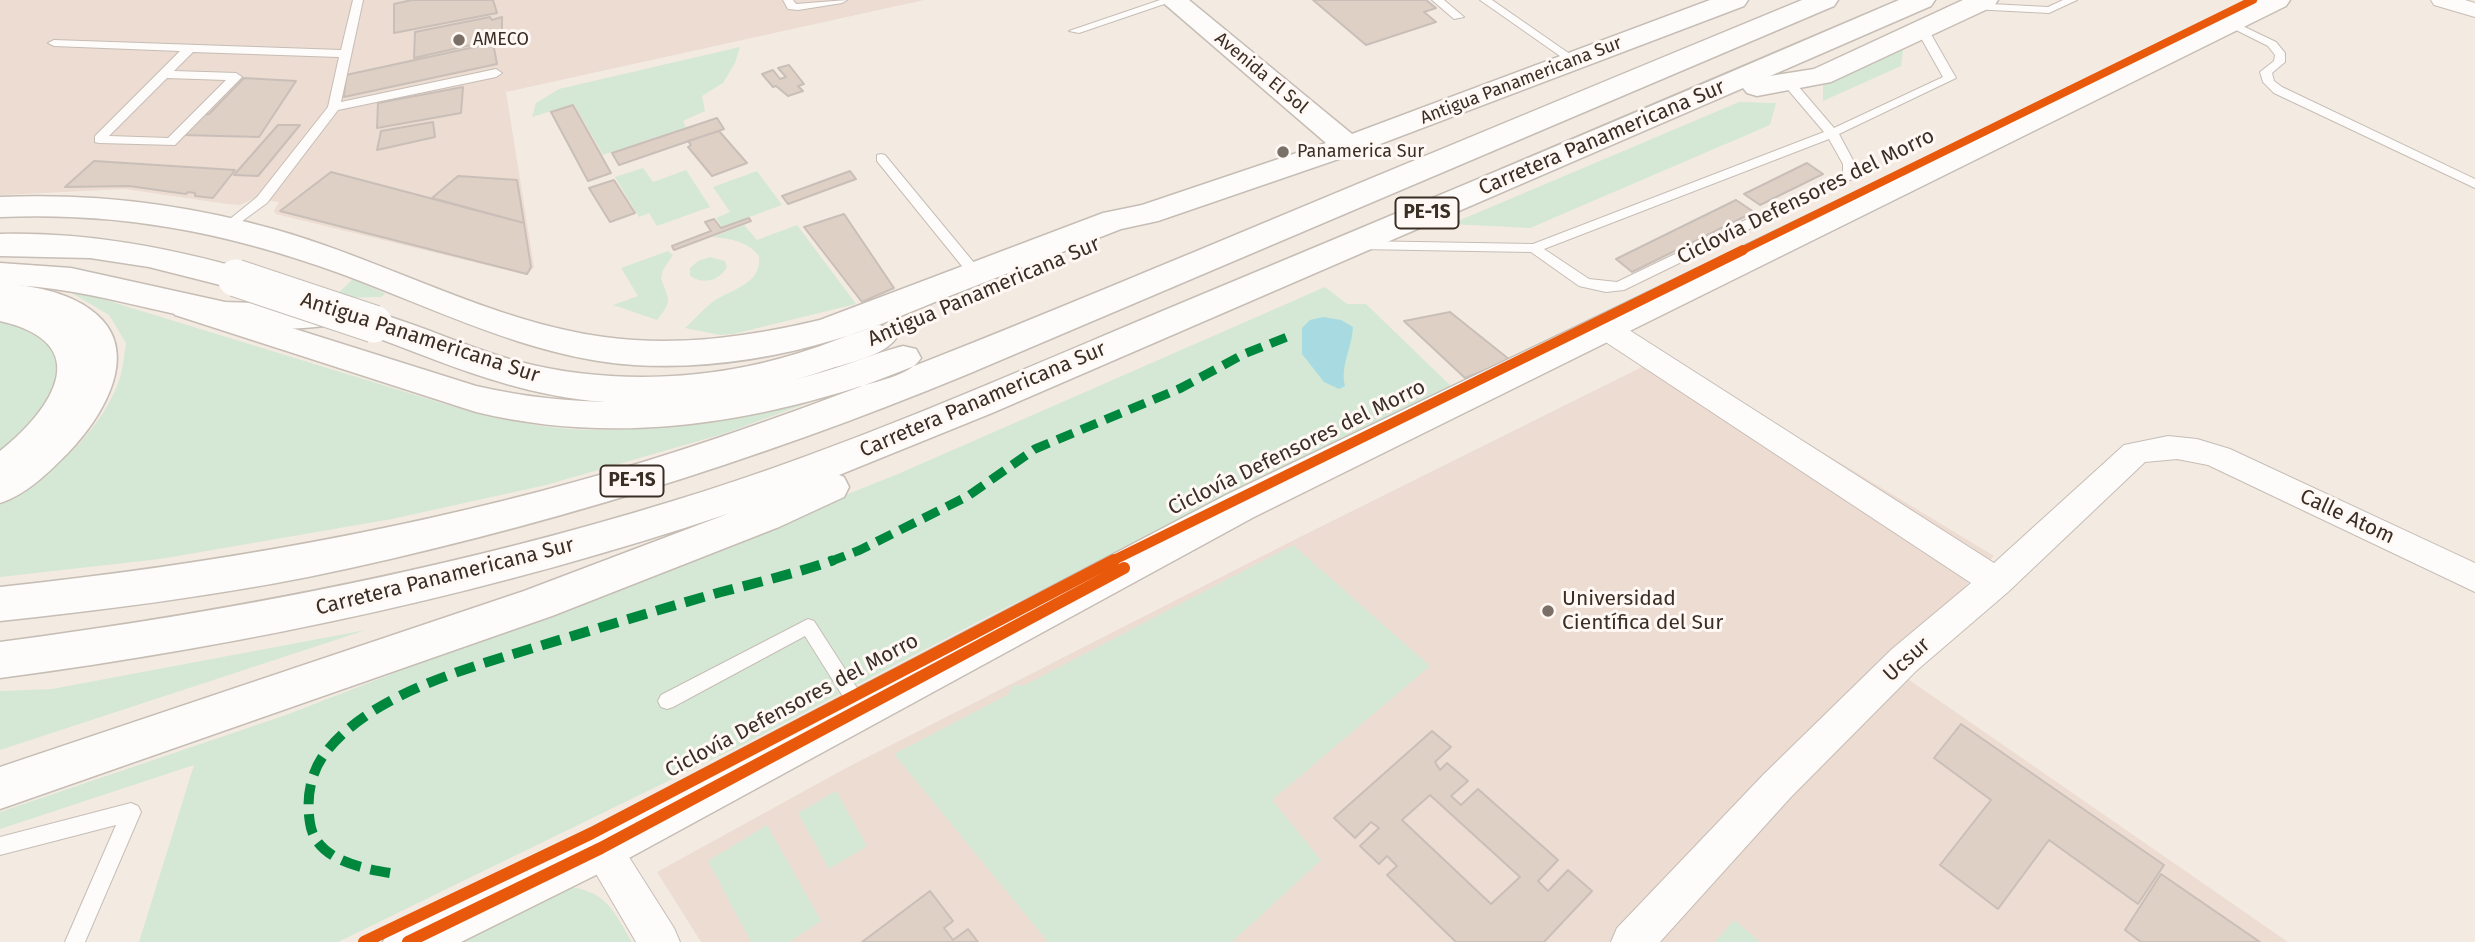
<!DOCTYPE html>
<meta charset="utf-8">
<style>
body{margin:0}
canvas{display:block;background:#f3eae2}
</style>
<canvas width="2475" height="942"></canvas>
<script>
const g = document.querySelector('canvas').getContext('2d');
g.lineJoin = 'round';
function paint(path, color) { g.fillStyle = color; g.fill(path, 'evenodd'); }
function stroke(path, color, width, dash) { g.strokeStyle = color; g.lineWidth = width; g.lineCap = dash ? 'butt' : 'round'; g.setLineDash(dash || []); g.stroke(path); }
function write(font, color, halo, rows, align = 'center') {
  g.font = font + ' "Fira Sans",sans-serif'; g.lineWidth = 6; g.setLineDash([]); g.textBaseline = 'middle'; g.strokeStyle = halo; g.fillStyle = color; for (const [text, x, y, turn = 0] of rows) {
    g.save(); g.translate(x, y); g.rotate((+turn || 0) * Math.PI / 180); g.textAlign = isNaN(turn) ? turn : align; if (halo) g.strokeText(text, 0, 0); g.fillText(text, 0, 0); g.restore();
  }
}
paint(new Path2D(`
 M0,0H924L506,92L534,267L527,275L276,214L274,211L279,202L254,198L240,205L227,204L125,189L0,195Z`), '#ecdcd1');
paint(new Path2D(`
 M1664,356L1994,556L1889,666L2288,942H701L657,872L848,767L1296,539Z`), '#eddcd2');
paint(new Path2D(`
 M1904,43L1901,66L1823,101V82Z
 M740,47L735,63L723,83L702,96L705,111L683,121L686,127L603,155L574,104L532,117L536,103L559,89Z
 M1739,102L1776,103L1770,125L1530,228L1451,224Z
 M643,168L653,182L686,170L710,207L657,226L649,213L639,217L615,177Z
 M757,171L782,205L722,227L716,218L730,212L713,187Z
 M744,225L757,240L797,225L856,304L733,334L720,335L685,328C695,319 704,308 714,301C732,289 762,284 759,256C747,241 731,239 713,237Z
 M668,251L673,255L663,270L661,278C668,301 674,299 657,320L613,305L638,296L621,268Z
 M710,257L725,261L727,267C719,281 703,285 690,276V268L698,261Z
 M353,279L384,293L385,294L381,297L333,298Z
 M60,286L448,405C487,415 528,426 569,429C654,434 737,417 819,399L726,433L546,485L392,519L160,559L0,577V505C48,479 100,433 119,381C123,369 124,355 126,343L109,315Z
 M1325,287L1347,304H1366L1453,388L987,617L744,744L338,942H139L194,765L0,829V812L286,715L600,593L898,474Z
 M0,316L30,324L65,362L52,402L0,460Z
 M1293,545L1430,666L1272,800L1321,860L1232,942H1048L894,754L1009,694L1012,685L1023,686Z
 M366,630L0,750V691L52,689Z
 M836,791L867,846L829,869L798,813Z
 M767,825L821,921L789,942H751L708,861Z
 M564,886C606,890 613,910 632,942H460Z
 M1734,920L1760,942H1715Z`), '#d5e8d5');
paint(new Path2D(`
 M1323,317L1341,320L1353,327C1352,348 1340,366 1345,386L1339,389L1324,382L1302,354V328L1310,320Z`), '#a8dbe1');
const building = new Path2D(`
 M412,0H493L497,13L394,33V4Z
 M1313,0H1426L1436,8L1424,12L1436,22L1366,45Z
 M490,17L492,20L502,17V31L494,33L493,40L414,58L415,32Z
 M493,43L497,64L344,97L346,75Z
 M789,65L804,84L798,86L803,91L788,96L776,86L773,87L762,74L773,70L780,79L786,77L778,68Z
 M244,78L296,81L259,137L182,135L203,115L209,114Z
 M463,87L461,113L377,128L378,103Z
 M573,105L611,173L588,181L551,112Z
 M717,118L724,129L619,165L612,153Z
 M433,122L435,137L377,150L381,131Z
 M278,125H300L258,176L234,175Z
 M719,131L747,163L712,176L688,147L691,145L688,141Z
 M94,161L235,170L213,198L195,196V193L188,192L186,194L129,186L65,187Z
 M1807,163L1823,174L1760,205L1744,194Z
 M850,171L856,179L788,204L782,196Z
 M331,172L524,223L531,267L527,274L280,211Z
 M458,176L517,180L524,223L432,198Z
 M614,180L635,213L610,222L589,188Z
 M1736,200L1754,212L1632,272L1616,259Z
 M844,214L894,288L862,302L804,227Z
 M749,218L751,221L674,250L672,246L711,231L705,222L714,219L721,228Z
 M1450,312L1510,360L1465,378L1404,321Z
 M1961,724L2164,865L2138,904L2049,840L1998,909L1940,865L1991,800L1934,758Z
 M1432,731L1451,747L1435,762L1440,770L1447,763L1468,781L1451,796L1461,805L1478,789L1558,860L1538,881L1548,891L1568,870L1592,891L1544,942H1456L1387,875L1397,866L1387,856L1379,864L1360,846L1379,828L1371,822L1355,838L1334,818ZM1430,795L1520,877L1491,904L1402,820Z
 M2161,874L2260,942H2141L2125,930Z
 M930,891L953,921L944,928L953,940L968,929L978,942H862Z`);
paint(building, '#ded0c5');
stroke(building, '#c9bfb8', 2);
const service = new Path2D(`
 M353,0H363L341,102L496,69L502,73L496,77L338,110L267,203L230,230L225,229V223L257,197L328,107L339,57L193,52L174,71L236,73L242,77L175,145L99,143L95,142V136L180,51L54,46L48,43L54,40L341,50ZM167,78L226,80L168,138L109,136Z
 M783,0H793L796,4L847,0L842,3L798,10L788,9Z
 M1160,0H1176L1079,33L1069,31Z
 M1432,0H1444L1464,17L1454,19Z
 M1480,0H1492L1580,61L1574,64L1570,63Z
 M2063,0H2077L2049,13L1972,9L1966,6L1972,3L2048,7Z
 M2230,20L2276,42L2285,53V62L2272,73L2274,81L2282,87L2475,179V188L2274,93L2263,82L2260,72L2274,61L2275,55L2268,46L2226,25V21Z
 M1922,26L1928,29L1956,78L1839,134L1855,164L1854,178L1624,290L1606,292L1579,286L1531,252L1359,249L1352,245L1359,241L1533,244L1824,132L1784,85V79H1792L1834,128L1943,77L1916,29ZM1829,139L1843,164V173L1617,282L1589,279L1544,249Z
 M881,154L885,155L980,270L982,273L980,276H970L877,161V155Z
 M808,619L814,621L866,702L869,708L866,714L860,716L854,714L805,636L673,707L667,709L661,707L658,701L661,695Z
 M131,803L138,806L141,812L85,942H65L116,825L0,855V837Z`);
const minor = new Path2D(`
 M2431,0H2465L2475,3V17L2434,5Z
 M1605,318L1615,321L1994,563L2124,445L2168,436L2197,439L2230,449L2475,563V592L2208,465L2177,459L2145,462L2008,592L1916,671L1790,798L1660,942H1611L1617,928L1764,774L1892,649L1971,583L1595,335L1591,328L1595,321Z
 M601,830L615,835L674,928L680,942H636L581,848L587,835Z`);
const tertiary = new Path2D(`
 M2256,0H2290L2286,6L1254,517L618,864L461,942H383L390,925L584,832L1226,495Z`);
const primary = new Path2D(`
 M1160,0H1189L1352,134L1710,0H1748L1744,6L1359,152L1158,221L1121,229C1065,251 1008,273 952,295C914,310 876,328 837,339C772,359 702,369 634,365C530,358 435,308 339,273C225,232 121,212 0,217V197C95,193 186,204 277,230C386,261 492,322 604,337C677,347 749,337 820,320L1103,213L1142,205L1326,143Z
 M0,234C86,232 166,247 248,270L253,278L248,286L236,289L149,267L90,258L0,256Z
 M0,263L71,268L225,302L286,304L346,299L358,303L363,311L358,319C236,353 121,285 0,285Z
 M0,297C16,301 32,302 47,309C62,315 74,326 83,340C105,375 82,412 58,440C42,459 23,479 0,487V451C54,408 96,343 0,321Z
 M374,312C424,326 470,349 520,362C610,385 710,381 799,353C826,345 852,333 879,325L891,328L897,337C885,356 847,363 826,370C737,401 636,414 543,393C481,380 421,354 362,332L357,324L362,316Z`);
const motorway = new Path2D(`
 M1802,0H1838L1834,6L968,374C755,462 534,530 308,577C206,597 103,610 0,621V587C207,565 411,530 610,472C810,413 1000,332 1192,253C1395,168 1598,84 1802,0Z
 M1899,0H1935L1931,6L1770,76L1814,69L1963,0H1998L1994,6L1831,82L1757,96L1747,93L1743,88L992,413L839,475L844,477L849,487L844,497L779,527L552,616L0,809V767L524,591L730,513C492,593 249,645 0,678V642C228,612 453,569 673,501C844,449 1007,376 1172,307C1415,206 1657,104 1899,0Z
 M0,283C31,286 66,291 91,310C145,349 103,417 68,453C49,472 26,495 0,503V467C71,413 144,322 0,305Z
 M187,295L476,386C588,412 701,405 812,375C843,367 872,354 903,346L916,349L921,358C910,376 874,382 855,388C730,427 604,443 476,412L175,315L170,307L175,299Z`);
stroke(service, '#c6bdb5', 2);
stroke(minor, '#c6bdb5', 2);
stroke(tertiary, '#c6bdb5', 3);
stroke(primary, '#c6bdb5', 3);
stroke(motorway, '#c6bdb5', 3);
paint(service, '#fdfcfb');
paint(minor, '#fdfcfb');
paint(tertiary, '#fdfcfb');
paint(primary, '#fdfcfb');
paint(motorway, '#fdfcfb');
const primaryBridge = new Path2D(`
 M236,278L374,324`);
stroke(primaryBridge, '#c6bdb5', 39, []);
stroke(primaryBridge, '#fdfcfb', 37);
stroke(new Path2D(`
 M829,562L860,550L968,496L1035,449L1181,388L1244,354L1287,337`), '#00873e', 9, [17, 9]);
stroke(new Path2D(`
 M390,873C360,868 315,859 310,823C306,799 310,772 326,752C373,692 472,667 543,645C602,627 661,609 721,592C759,582 797,573 834,560`), '#00873e', 10, [20, 10]);
stroke(new Path2D(`
 M1739,252L2253,0`), '#e8590c', 8);
stroke(new Path2D(`
 M1110,562L1743,250`), '#e8590c', 10);
stroke(new Path2D(`
 M364,942L592,833L1114,560
 M408,942L601,848L1124,568`), '#e8590c', 12);
for (const [x, y, r, color] of [
 [459,40,7,"#7b7067"],
 [1283,152,7,"#7b7067"],
 [1548,611,7,"#7b7067"]
]) { const dot = new Path2D(); dot.arc(x, y, r, 0, 2 * Math.PI); g.fillStyle = color; g.fill(dot); stroke(dot, '#fff8f4', 2.5); }
write('18px', '#3a2e25', '#fff8f4', [
 ["AMECO",473,40],
 ["Panamerica Sur",1297,152]
], 'left');
write('18px', '#3a2e25', '#fff8f4', [
 ["Avenida El Sol",1261,73,40],
 ["Antigua Panamericana Sur",1521,81,-21]
]);
for (const [x, y, w] of [
 [1427,213,63],
 [632,481,63]
]) { const box = new Path2D(); box.roundRect(x - w / 2, y - 15.5, w, 31, 5); g.fillStyle = '#fff8f4'; g.fill(box); stroke(box, '#3a2e25', 2); }
write('bold 19px', '#3a2e25', null, [
 ["PE-1S",1427,213],
 ["PE-1S",632,481]
]);
write('21px', '#3a2e25', '#fff8f4', [
 ["Carretera Panamericana Sur",1602,138,-23],
 ["Ciclovía Defensores del Morro",1806,197,-26],
 ["Antigua Panamericana Sur",984,292,-23],
 ["Antigua Panamericana Sur",420,338,18],
 ["Carretera Panamericana Sur",983,400,-23],
 ["Ciclovía Defensores del Morro",1297,448,-26],
 ["Calle Atom",2347,517,25],
 ["Carretera Panamericana Sur",445,577,-14],
 ["Ucsur",1907,660,-42],
 ["Ciclovía Defensores del Morro",792,706,-28]
]);
write('21px', '#3a2e25', '#fff8f4', [
 ["Universidad",1562,599],
 ["Científica del Sur",1562,623]
], 'left');
</script>
